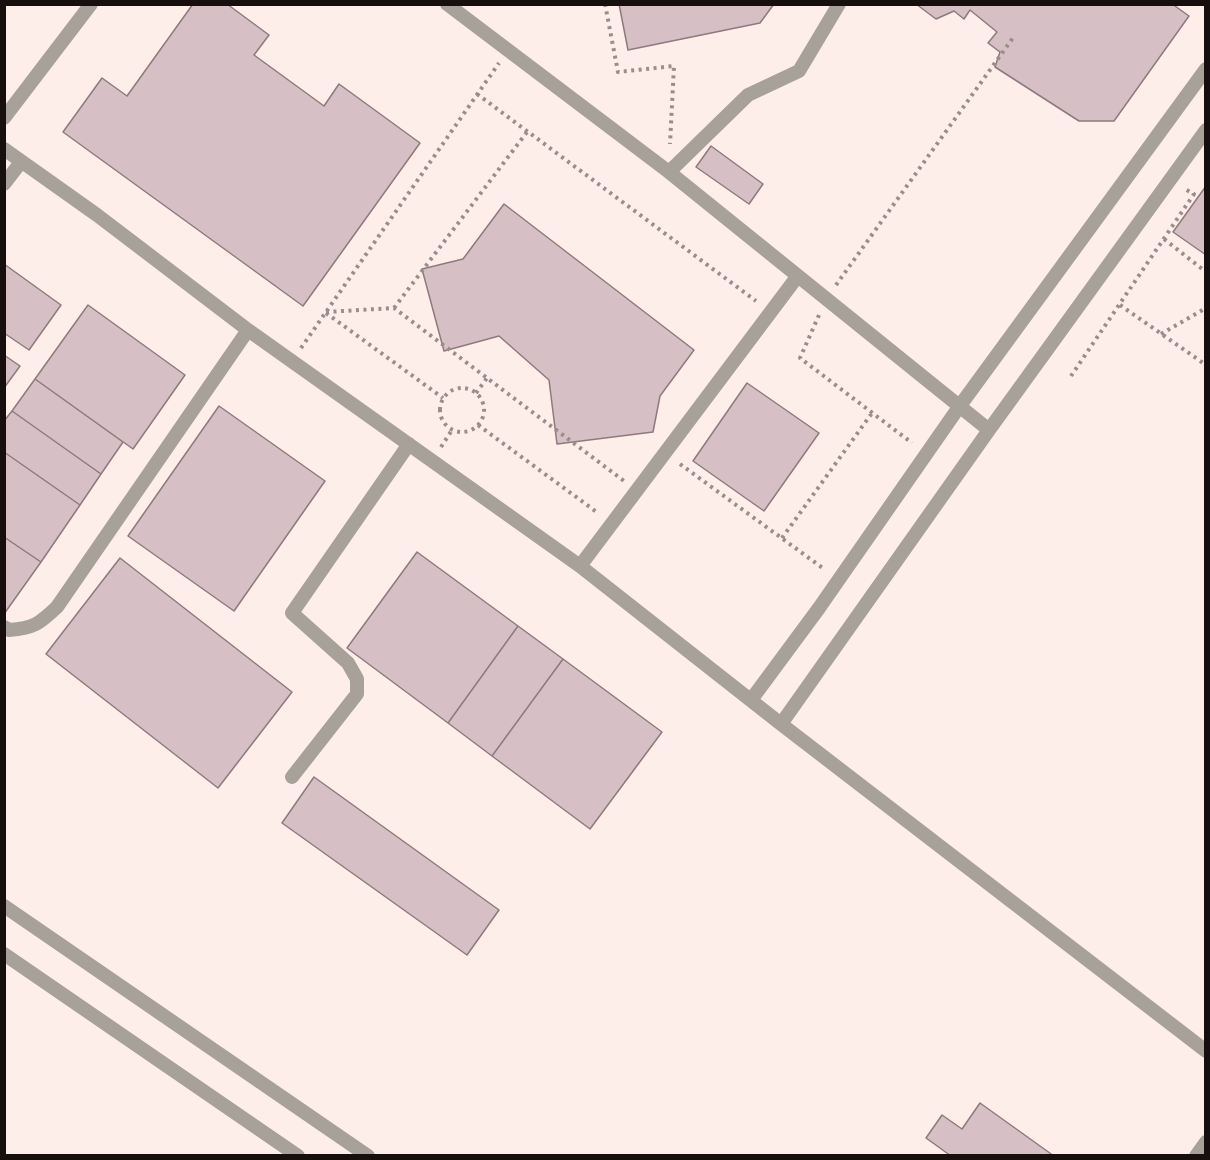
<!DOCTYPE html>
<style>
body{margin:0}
#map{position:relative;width:1210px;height:1160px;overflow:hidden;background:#fdeeea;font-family:Mulish,sans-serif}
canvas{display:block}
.frame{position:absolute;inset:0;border:6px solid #170f0d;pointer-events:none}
</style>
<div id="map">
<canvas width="1210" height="1160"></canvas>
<div class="frame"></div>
</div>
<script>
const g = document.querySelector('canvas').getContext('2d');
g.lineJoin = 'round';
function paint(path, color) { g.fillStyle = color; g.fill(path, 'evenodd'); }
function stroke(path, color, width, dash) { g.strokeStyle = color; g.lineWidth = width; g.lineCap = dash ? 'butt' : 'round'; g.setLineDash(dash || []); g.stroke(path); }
const building = new Path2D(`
 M193,4H227L269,35L254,55L324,106L339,84L420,143L303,306L63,132L102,78L127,96Z
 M619,4H774L760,23L628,50Z
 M916,4H1177L1175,6L1189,16L1114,121H1079L995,67L1000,52L988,43L997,32L970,10L964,19L954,11L936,19Z
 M711,146L763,184L749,204L696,167Z
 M1206,186V255L1173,232Z
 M504,204L694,350L660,396L653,432L557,444L549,380L499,336L444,351L422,269L463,259Z
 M4,264L61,305L29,350L4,333Z
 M88,305L185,375L133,449L35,379Z
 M4,355L20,366L4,388Z
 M35,379L123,442L101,474L12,411Z
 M747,383L819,433L764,511L693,461Z
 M219,406L325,481L234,611L128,536Z
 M12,411L101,474L80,505L4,452V421Z
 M4,452L80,505L41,562L4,537Z
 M4,537L41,562L4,614Z
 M417,552L518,626L448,723L347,648Z
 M120,558L292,692L218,788L46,654Z
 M518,626L563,659L492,756L448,723Z
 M563,659L662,732L590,829L492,756Z
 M314,777L499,910L467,955L282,823Z
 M980,1103L1054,1156H951L926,1138L942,1115L962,1129Z`);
paint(building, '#d7c0c5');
stroke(building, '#8e797d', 1.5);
stroke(new Path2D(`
 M605,4L618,72L674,66L670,144
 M477,94L756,301
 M1164,239L1206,272
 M836,285L1015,35
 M1120,305L1206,365
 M394,308L527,132
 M326,312L394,308L624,481
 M326,313L443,398
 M819,315L800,358L912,443
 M1161,334L1206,308
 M301,348L499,63
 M1071,376L1194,194L1185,189
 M440 410a22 22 0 1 1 44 0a22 22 0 1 1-44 0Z
 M476,393L487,378
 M478,425L598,513
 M441,447L452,430
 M680,464L824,569
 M782,538L872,413`), '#9a8e8b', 4, [3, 4.5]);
stroke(new Path2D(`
 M447,4L669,172L989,430
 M4,118L91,4
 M4,149L97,215L248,330L580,566L781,724L1206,1051
 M669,172L748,95L799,71L839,4
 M4,184L21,162
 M580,566L797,277
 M4,627L9,630C34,628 39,624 57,607L248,330
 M751,700L819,608L959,407L1206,69
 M781,724L989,430L1206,130
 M292,777L357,694V679L348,663L292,613L409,444
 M4,906L368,1156
 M4,954L298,1156
 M1196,1156L1206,1142`), '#a8a19a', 14);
</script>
